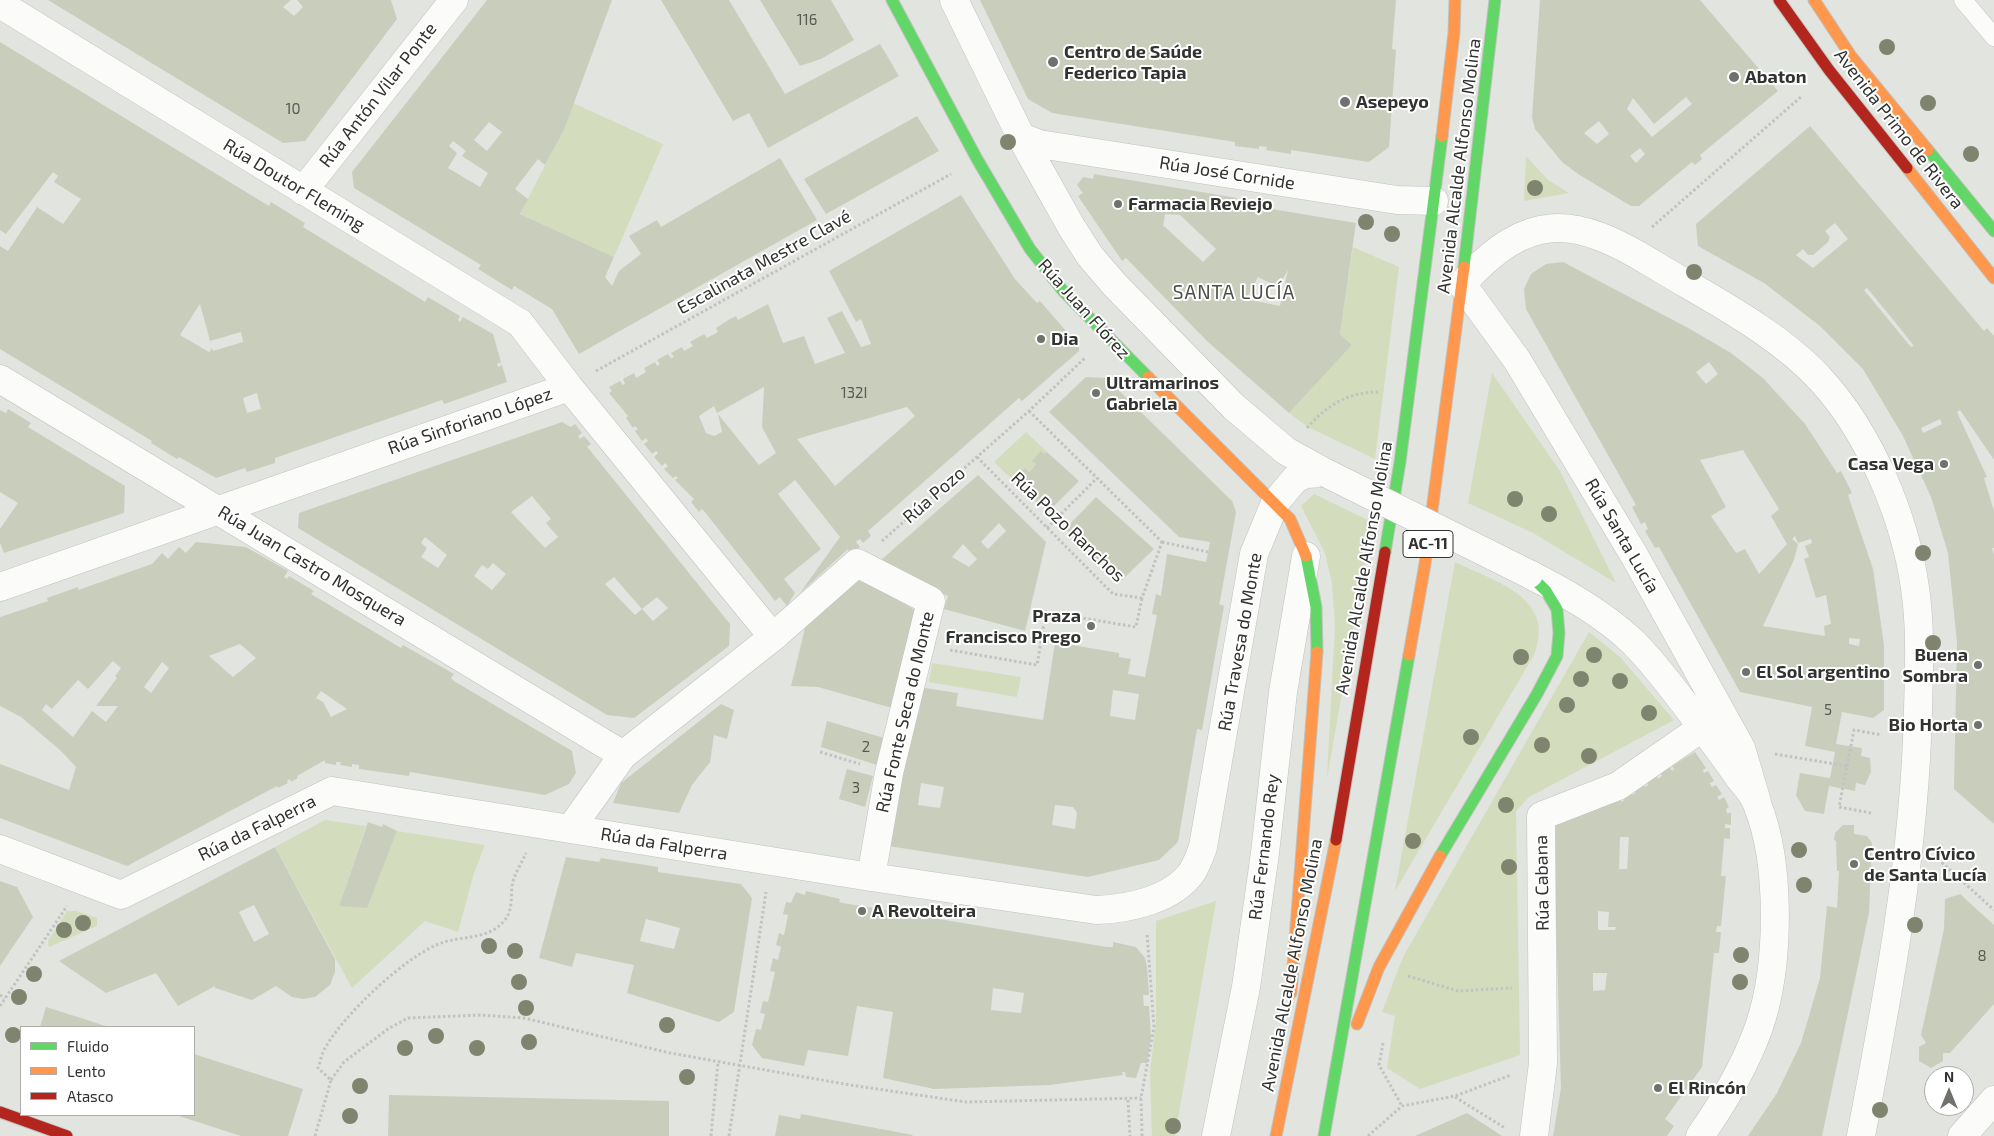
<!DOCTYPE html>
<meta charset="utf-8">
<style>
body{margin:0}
#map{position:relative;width:1994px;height:1136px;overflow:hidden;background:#e2e4df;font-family:"Exo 2",sans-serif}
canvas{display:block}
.legend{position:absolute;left:20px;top:1026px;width:175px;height:90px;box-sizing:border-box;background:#fff;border:1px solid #adadac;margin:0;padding:6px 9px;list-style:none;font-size:15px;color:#323330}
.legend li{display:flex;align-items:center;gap:10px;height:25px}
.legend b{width:25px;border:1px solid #adadac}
.north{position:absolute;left:1924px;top:1066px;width:50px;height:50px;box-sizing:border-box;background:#fff;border:1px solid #adadac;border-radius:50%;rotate:0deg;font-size:14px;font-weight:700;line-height:20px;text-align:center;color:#323330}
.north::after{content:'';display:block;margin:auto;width:18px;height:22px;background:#70716d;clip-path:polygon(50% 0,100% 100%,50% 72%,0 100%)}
</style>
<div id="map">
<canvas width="1994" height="1136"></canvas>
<ul class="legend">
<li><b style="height:6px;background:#63d668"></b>Fluido</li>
<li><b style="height:6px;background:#ff974d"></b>Lento</li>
<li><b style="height:6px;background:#b3261e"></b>Atasco</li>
</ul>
<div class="north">N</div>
</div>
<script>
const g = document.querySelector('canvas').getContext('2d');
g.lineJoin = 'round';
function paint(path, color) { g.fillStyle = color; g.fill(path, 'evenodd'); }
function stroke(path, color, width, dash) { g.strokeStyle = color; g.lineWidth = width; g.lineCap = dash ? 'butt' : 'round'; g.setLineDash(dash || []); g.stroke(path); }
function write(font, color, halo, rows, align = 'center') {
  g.font = font + ' "Exo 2",sans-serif'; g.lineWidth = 4; g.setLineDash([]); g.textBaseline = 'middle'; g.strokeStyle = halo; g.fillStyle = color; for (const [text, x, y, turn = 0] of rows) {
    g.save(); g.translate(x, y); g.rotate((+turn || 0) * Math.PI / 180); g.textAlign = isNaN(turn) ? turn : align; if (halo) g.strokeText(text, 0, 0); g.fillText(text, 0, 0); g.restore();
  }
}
paint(new Path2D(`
 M573,103L663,144L614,257L520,214L564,129Z
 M1526,156L1548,180L1569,193L1524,201Z
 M1353,247L1399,267L1375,459L1308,427L1289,413L1352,345L1340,334Z
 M1492,373L1560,471L1616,583L1533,533L1468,503Z
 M1026,432L1047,452L1017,484L994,462Z
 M1314,494L1372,522L1327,778L1335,625L1332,583L1325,553L1301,506Z
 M1455,562C1495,582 1557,597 1534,655L1395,891Z
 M1589,632L1620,657L1674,720L1529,797L1516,811L1520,1055L1420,1089L1387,1068L1395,1016L1382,1012L1403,957Z
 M932,663L1021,677L1017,697L929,682Z
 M325,820L366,826L339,906L369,901L397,831L485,845L474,873L458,932L425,921L352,988L275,847Z
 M1216,901L1175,1136H1152L1150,1072L1156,1021V921Z
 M67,911H76L97,918V926L49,947L48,941Z`), '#d4dcbe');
paint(new Path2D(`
 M48,0H291L283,7L294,16L303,7L297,0H391L397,19L305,141L283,143Z
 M487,0H612L564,130L545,165L538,159L515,189L528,199L520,214L614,257L605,277L612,286L619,271L641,254L629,236L657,220L661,227L780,158L817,220L579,354L552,309L514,286L512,290L478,269L481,265L354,188L352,172ZM489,122L502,132L487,151L474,140ZM453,141L466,151L462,156L488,173L480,187L448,168L457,153L449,146Z
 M661,0H729L785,94L880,44L899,76L768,148L749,113L733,121Z
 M760,0H831L854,40L821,59L800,66Z
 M980,0H1396L1392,49L1396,50L1389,147L1369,162L1291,150V154L1266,150L1267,147L1259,146V149L1235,146V142L1052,113L1028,99Z
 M1540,0H1700L1778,91L1700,155L1702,159L1695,165L1692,162L1639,206H1631L1578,174L1562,162L1535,129L1532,117ZM1686,97L1692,104L1652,137L1627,109L1633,98L1654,124ZM1599,121L1609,134L1597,144L1584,133ZM1640,148L1645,154L1636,163L1630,156Z
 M0,42L269,206L271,202L305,223L303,227L422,300L425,302L428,297L460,316L458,320L460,322L463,317L493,334L501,362L497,364L498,367L502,365L507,382L444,404L442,400L275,458V463L247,472L245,468L216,478L179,457L177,459L151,443L152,441L0,349V246L8,251L37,207L63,224L81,199L54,182L58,176L53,172L6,234L0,230ZM200,304L210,341L241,332L243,342L213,351L212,348L209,352L180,335ZM257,393L261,409L247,413L243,398Z
 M917,116L939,151L826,214L804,179Z
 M1810,126L1984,331L1987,328L1994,336V460L1960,410L1957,412L1987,477L1984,478L1994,511V548H1992L1994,555V824L1954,789L1957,643L1948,553L1931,497L1903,436L1863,369L1820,326L1764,283L1698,246L1696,224ZM1835,223L1848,239L1813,268L1796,255L1803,249L1808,255H1813L1828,242L1830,237L1825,231ZM1867,288L1895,322L1914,346L1911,347L1864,290ZM1940,419L1942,424L1923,433L1921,428Z
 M1094,174L1237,198L1236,203L1356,223L1340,334L1352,345L1289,413L1207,341L1126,258L1122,261L1078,196L1083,193L1077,185L1083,177L1093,179ZM1165,214L1180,215L1216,249L1203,262L1164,226L1163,227ZM1288,270L1280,306L1246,299L1258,277L1278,287Z
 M961,195L1015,279L1037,303L1040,301L1079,346V351L1022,401L1019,398L868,531L871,536L863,543L860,539L858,540L856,542L860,547L851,554L848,549L800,593L840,537L795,480L778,494L821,549L784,579L795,593L787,606L780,597L775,601L704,511L702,509L699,512L691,502L694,499L675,480L678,478L676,476L673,478L664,469L668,466L665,463L662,466L654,457L658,453L656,451L652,454L644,444L648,441L646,438L642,441L635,431L638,429L635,426L633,428L626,418L628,416L609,393L612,391L609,387L620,381L623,385L625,384L623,379L634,373L636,378L646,372L644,368L655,362L657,366L660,364L657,360L668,354L671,358L674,357L671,353L682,347L684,351L693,346L690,342L704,334L707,338L718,332L716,328L730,319L736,316L738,320L768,304L783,343L804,336L815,364L845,353L827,318L842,311L861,347L871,344L861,319L856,322L829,271ZM764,387L762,427L776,453L759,465L718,414L722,432L714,436L706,433L699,416L714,406L717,413ZM907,407L915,416L835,486L797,439Z
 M1563,262L1690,329L1731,353L1763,378L1805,424L1837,473L1841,471L1852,493L1848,495L1873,569L1884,645V710L1873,718L1842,712L1836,744L1862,748L1861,756L1870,758L1871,772L1865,785L1856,783L1855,791L1829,786L1824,814L1805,811L1796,795L1800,773L1830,778L1835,752L1805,746L1812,707L1740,692L1659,547L1655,548L1645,531L1648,529L1645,522L1641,524L1632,507L1636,505L1526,309L1524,289L1531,274L1546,264ZM1709,362L1718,374L1706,384L1696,372ZM1743,450L1779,509L1771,516L1787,544L1759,574L1745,549L1736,553L1711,516L1726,507L1700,460ZM1795,536L1798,543L1811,539L1812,543L1805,546L1809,557L1804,559L1816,598L1826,595L1831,624L1824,626L1825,636L1763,626L1794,560L1798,544L1792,539ZM1849,638L1860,639L1859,646L1849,644Z
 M1086,377L1106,378L1232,501L1236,512L1220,601L1219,604L1224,606L1202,730L1197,729L1178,842L1159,860L1088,877L888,846L918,687L958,693L956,706L1043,720L1055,642L1119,653V657L1131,659L1128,674L1145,677L1157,615L1152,614L1156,594L1161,596L1167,554L1206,562L1210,542L1179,537L1049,412ZM1113,690L1139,694L1135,720L1110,716ZM921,783L944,787L940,808L918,805ZM1055,805L1073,807L1077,813L1075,829L1052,825Z
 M8,409L31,423L28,427L125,486L124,513L4,553L0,543V529L18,503L0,492V410L6,413Z
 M562,422L571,427L575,424L582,433L578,436L580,439L584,436L591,444L587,447L589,449L730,624L729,646L634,718L607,715L298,528L299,513ZM532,496L551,519L546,523L558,537L545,548L511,512ZM425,537L447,555L438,568L421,557L427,548L421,543ZM493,563L506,574L492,590L474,576L482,565L488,569ZM614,577L642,609L657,597L668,608L653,621L642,609L635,615L605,584Z
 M1041,451L1044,454L1047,452L1079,481L1048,512L1017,484L1020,481L1016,477L1025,468L1029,472L1036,464L1032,461Z
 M978,475L1046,542L1025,631L944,609L948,596L881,567V560ZM999,523L1006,531L988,549L981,542ZM963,544L977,559L969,567L952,557Z
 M1096,497L1154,549L1119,583L1065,529Z
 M196,542L246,547L288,571L284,577L287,579L289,576L314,591L311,594L401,648L403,645L454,674L451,678L454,681L572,751L576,773L569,784L545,795L410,772L409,776L359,769V765L352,764V767L340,765L341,762H336V765L325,763V760L297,776L298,778L291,782L290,779L287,781L288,783L278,788L277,786L127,866L0,818V764L69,790L76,767L61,751L21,717L0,706V617L48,601L47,598L78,587V590L81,589L152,564L162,553L168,559L179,547L186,553ZM240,644L256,658L233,677L209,656ZM113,661L121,668L115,676L117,678L96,706H118L106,722L92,711L73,737L42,710L46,704L52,709L78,680L88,689ZM162,662L169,668L151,693L144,687ZM321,691L347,709L331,717L323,702L316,698Z
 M859,578L917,611L892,708L818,687L791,686L805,628Z
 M721,704L734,710L727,739L714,735L710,762L692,785L679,813L613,803L621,783Z
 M827,721L884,738L877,765L821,747Z
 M1695,752L1706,768L1703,770L1704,773L1708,771L1714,781L1710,783L1711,786L1712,787L1716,785L1722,794L1717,797L1719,800L1724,797L1729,807L1726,809L1727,813H1731V825L1725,824V828H1730V839L1724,838V841L1721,876H1726L1721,926H1717L1716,932H1721L1719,953H1714L1702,1067L1665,1119L1674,1126L1667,1136H1553L1561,1088L1553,823L1621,799V802L1625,800L1622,796L1629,791L1632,795L1636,793L1633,790L1642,783L1645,787L1648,785L1646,781L1656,775L1658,779L1662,776L1660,773L1670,767L1672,771L1674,769L1672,766ZM1620,837H1629L1627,869H1619ZM1598,911L1609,912L1608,927H1616L1615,930H1598ZM1593,973H1607L1605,990L1593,991Z
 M847,769L873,776L865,807L839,799Z
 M368,822L382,827L383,824L397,831L367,908L339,906Z
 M1843,825H1854V834L1867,836L1872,843L1869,913L1822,1136H1748L1777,1093L1801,1043L1820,978L1827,906L1837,908L1839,871H1837L1836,841L1834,840L1835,833Z
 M275,847L335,959V972L330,985L315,997L303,999L292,997L276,986L252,1000L215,988V986L178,1006L156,973L106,993L59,961ZM254,905L269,934L254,942L239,912Z
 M566,857L599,862L601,858L658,867V872L741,884L752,898L734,1012L719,1022L627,993L634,965L576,953L572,967L539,958ZM646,919L680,928L674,949L640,941Z
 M0,881L17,887L33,917L0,966Z
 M806,891L840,899L839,902L843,903L1107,947H1113V942L1136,947L1145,958L1147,967L1149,995H1143L1144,1006H1149L1151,1037L1147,1063H1141L1136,1078L1126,1077L1125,1072H1122L1123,1075L1050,1085L934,1089L883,1078L893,1012L857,1006L848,1056L808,1050L804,1066L762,1058L752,1045L756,1029L761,1030L765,1014L760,1013L763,1001L768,1002L775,972L770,971L773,958L778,960L781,947L776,945L779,933L784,935L788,915L783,914L786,902L791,903L796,892L805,895ZM993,988L1024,993L1021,1013L991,1010Z
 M1960,894L1994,925V1004L1950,1053H1943V1061L1931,1068L1919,1061V1047L1926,1043L1921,1035L1944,929L1945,899Z
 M46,1007L109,1027H40Z
 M194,1054L303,1089L288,1136H241L176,1115H194Z
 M389,1095L669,1101V1136H388Z
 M1467,1113L1502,1136H1415Z
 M801,1114L913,1135L912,1136H775L779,1115L800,1119Z`), '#c9cebc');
const lane = new Path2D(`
 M1963,0L1994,37`);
const street = new Path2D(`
 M954,0L1021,137L1072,228L1090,256L1114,284L1234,407L1286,451L1326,473
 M0,4L520,323L569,387L773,637L623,755L571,828
 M1021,137L1039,144L1397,200L1434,201
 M303,191L454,0
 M0,379L623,755
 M1529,574C1566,593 1602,613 1633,642C1655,664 1674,690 1693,715C1709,736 1725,757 1740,779C1746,786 1754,795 1757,804C1781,863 1780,966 1759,1027C1745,1066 1724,1102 1700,1136
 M0,587L569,387
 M773,637L857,563L931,601L889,773L871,877
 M1757,802L1741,748L1634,555L1517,360L1462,284C1528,211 1573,215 1653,264C1709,298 1778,332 1822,381C1870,434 1905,517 1915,588C1921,629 1919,669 1918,710C1915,853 1888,995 1861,1136
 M0,849L121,895L332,791L871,877L1096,910C1128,909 1172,900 1192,872C1197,864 1200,855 1203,847L1254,554L1275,503L1295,479L1306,474L1326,473
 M1216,1136L1246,987L1265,853L1283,692L1306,556
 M1534,1136L1543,1063L1541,816L1618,786L1703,727
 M1962,1136L1994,1100`);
const fast = new Path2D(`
 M892,0L977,159L1030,249L1064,292L1148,377
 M1928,150L1994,231
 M1464,267L1495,0
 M1385,552L1400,462L1442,136
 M1306,556L1316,607L1317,652
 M1440,856L1537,694L1557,656L1559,633L1557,609L1546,591L1529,574
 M1324,1136L1409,655`);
const slow = new Path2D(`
 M1814,0L1851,56L1928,150
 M1442,136L1454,33L1455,0
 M1907,168L1994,278
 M1148,377L1290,519L1306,556
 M1409,655L1425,564L1464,267
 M1291,993L1317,652
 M1357,1024L1379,967L1440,856
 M1276,1136L1336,840`);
const jam = new Path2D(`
 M1779,0L1829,70L1907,168
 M1336,840L1385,552
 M0,1112L67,1136`);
stroke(lane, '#c1c2bf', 19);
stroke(street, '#c1c2bf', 29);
stroke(fast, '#c1c2bf', 13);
stroke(slow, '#c1c2bf', 13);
stroke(jam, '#c1c2bf', 13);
stroke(new Path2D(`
 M1652,227L1802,96
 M596,371L951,174
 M1029,411L1162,542
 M1307,428C1327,405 1348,392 1379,392
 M977,457L1113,594L1142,598L1162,542
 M1047,528L1097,478
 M882,541L1029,411L1085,358
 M1162,542L1208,552
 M950,650L1037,665L1046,612L1136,627L1142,598
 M820,752L860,764
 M1775,754L1847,766L1839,807L1871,813
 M1847,766L1854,730L1882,735
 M1938,859L1994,910
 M1408,976L1458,991L1512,988
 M0,995L5,998
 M0,1006L67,906
 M1383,1043L1379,1065L1402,1106
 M331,1080L344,1062L388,1029L408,1018L481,1015L524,1018L670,1053L850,1085L966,1102L1141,1098
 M1455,1097L1505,1128
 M1128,1100L1130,1136
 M315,1136L331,1080L318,1068C320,1063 321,1056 324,1050C341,1017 408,953 444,942C465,936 489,939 504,921C514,910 510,894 513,881C516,872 522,862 526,853
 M711,1136L718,1062
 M729,1136L766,892
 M1142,1136L1141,1098L1154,1027L1147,933
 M1368,1136L1402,1106L1455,1096L1511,1075`), '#c2c3c1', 3, [2.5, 2.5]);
stroke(lane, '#fbfbfa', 18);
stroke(street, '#fbfbfa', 28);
stroke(fast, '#63d668', 11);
stroke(slow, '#ff974d', 11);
stroke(jam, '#b3261e', 11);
const streetBridge = new Path2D(`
 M1326,473L1529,574`);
stroke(streetBridge, '#c1c2bf', 29, []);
stroke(streetBridge, '#fbfbfa', 28);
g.fillStyle = '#7f846e';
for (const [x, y] of [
 [1887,47],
 [1928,103],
 [1008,142],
 [1971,154],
 [1535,188],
 [1366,222],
 [1392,234],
 [1694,272],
 [1515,499],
 [1549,514],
 [1923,553],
 [1933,643],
 [1594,655],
 [1521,657],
 [1581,679],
 [1620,681],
 [1567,705],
 [1649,713],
 [1471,737],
 [1542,745],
 [1589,756],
 [1506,805],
 [1413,841],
 [1799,850],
 [1509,867],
 [1804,885],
 [83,923],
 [1915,925],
 [64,930],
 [489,946],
 [515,951],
 [1741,955],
 [34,974],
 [519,982],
 [1740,982],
 [19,997],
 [526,1008],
 [667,1025],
 [13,1035],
 [436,1036],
 [529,1042],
 [405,1048],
 [477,1048],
 [687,1077],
 [360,1086],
 [1880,1110],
 [350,1116],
 [1173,1126]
]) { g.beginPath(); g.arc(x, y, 8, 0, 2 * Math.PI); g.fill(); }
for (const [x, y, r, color] of [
 [1053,62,6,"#70716d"],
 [1734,77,6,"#70716d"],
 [1345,102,6,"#70716d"],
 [1118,204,5,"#70716d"],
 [1041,339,5,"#70716d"],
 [1096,393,5,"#70716d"],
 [1944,464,5,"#70716d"],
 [1091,626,5,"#70716d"],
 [1978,665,5,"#70716d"],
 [1746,672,5,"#70716d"],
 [1978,725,5,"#70716d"],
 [1854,864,5,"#70716d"],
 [862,911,5,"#70716d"],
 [1658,1088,5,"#70716d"]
]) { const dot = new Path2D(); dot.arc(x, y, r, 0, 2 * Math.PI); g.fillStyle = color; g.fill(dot); stroke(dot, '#fff', 2); }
write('15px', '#585a53', null, [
 ["116",807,20],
 ["10",293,109],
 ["132I",854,393],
 ["5",1828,710],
 ["2",866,747],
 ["3",856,788],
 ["8",1982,956]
]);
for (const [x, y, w] of [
 [1428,544,50]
]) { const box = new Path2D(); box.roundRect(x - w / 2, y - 13.5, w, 27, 4); g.fillStyle = '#fff'; g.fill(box); stroke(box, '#323330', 1); }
write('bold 16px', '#323330', null, [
 ["AC-11",1428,544]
]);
write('bold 18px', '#323330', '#fff', [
 ["Centro de Saúde",1064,52],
 ["Federico Tapia",1064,73],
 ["Abaton",1745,77],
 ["Asepeyo",1356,102],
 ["Farmacia Reviejo",1128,204],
 ["Dia",1051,339],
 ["Ultramarinos",1106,383],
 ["Gabriela",1106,404],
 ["Casa Vega",1934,464,"right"],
 ["Praza",1081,616,"right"],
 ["Francisco Prego",1081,637,"right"],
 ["Buena",1968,655,"right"],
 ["Sombra",1968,676,"right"],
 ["El Sol argentino",1756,672],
 ["Bio Horta",1968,725,"right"],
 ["Centro Cívico",1864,854],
 ["de Santa Lucía",1864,875],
 ["A Revolteira",872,911],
 ["El Rincón",1668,1088]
], 'left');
write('18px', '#323330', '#fff', [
 ["Rúa Antón Vilar Ponte",378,95,-52],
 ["Avenida Primo de Rivera",1899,129,52],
 ["Avenida Alcalde Alfonso Molina",1459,166,-83],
 ["Rúa José Cornide",1227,173,9],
 ["Rúa Doutor Fleming",294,185,31],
 ["Escalinata Mestre Clavé",764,262,-29],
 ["Rúa Juan Flórez",1084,309,48],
 ["Rúa Sinforiano López",470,421,-19],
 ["Rúa Pozo",934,495,-41],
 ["Rúa Pozo Ranchos",1068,527,44],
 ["Rúa Santa Lucía",1622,536,60],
 ["Rúa Juan Castro Mosquera",312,566,31],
 ["Avenida Alcalde Alfonso Molina",1364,568,-80],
 ["Rúa Travesa do Monte",1240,642,-80],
 ["Rúa Fonte Seca do Monte",905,712,-77],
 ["Rúa da Falperra",257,828,-26],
 ["Rúa da Falperra",664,844,9],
 ["Rúa Fernando Rey",1264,847,-83],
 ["Rúa Cabana",1542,883,-91],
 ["Avenida Alcalde Alfonso Molina",1292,965,-79]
]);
g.letterSpacing = '1px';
write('19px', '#4c4e47', '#fff', [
 ["SANTA LUCÍA",1234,293]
]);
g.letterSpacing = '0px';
</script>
